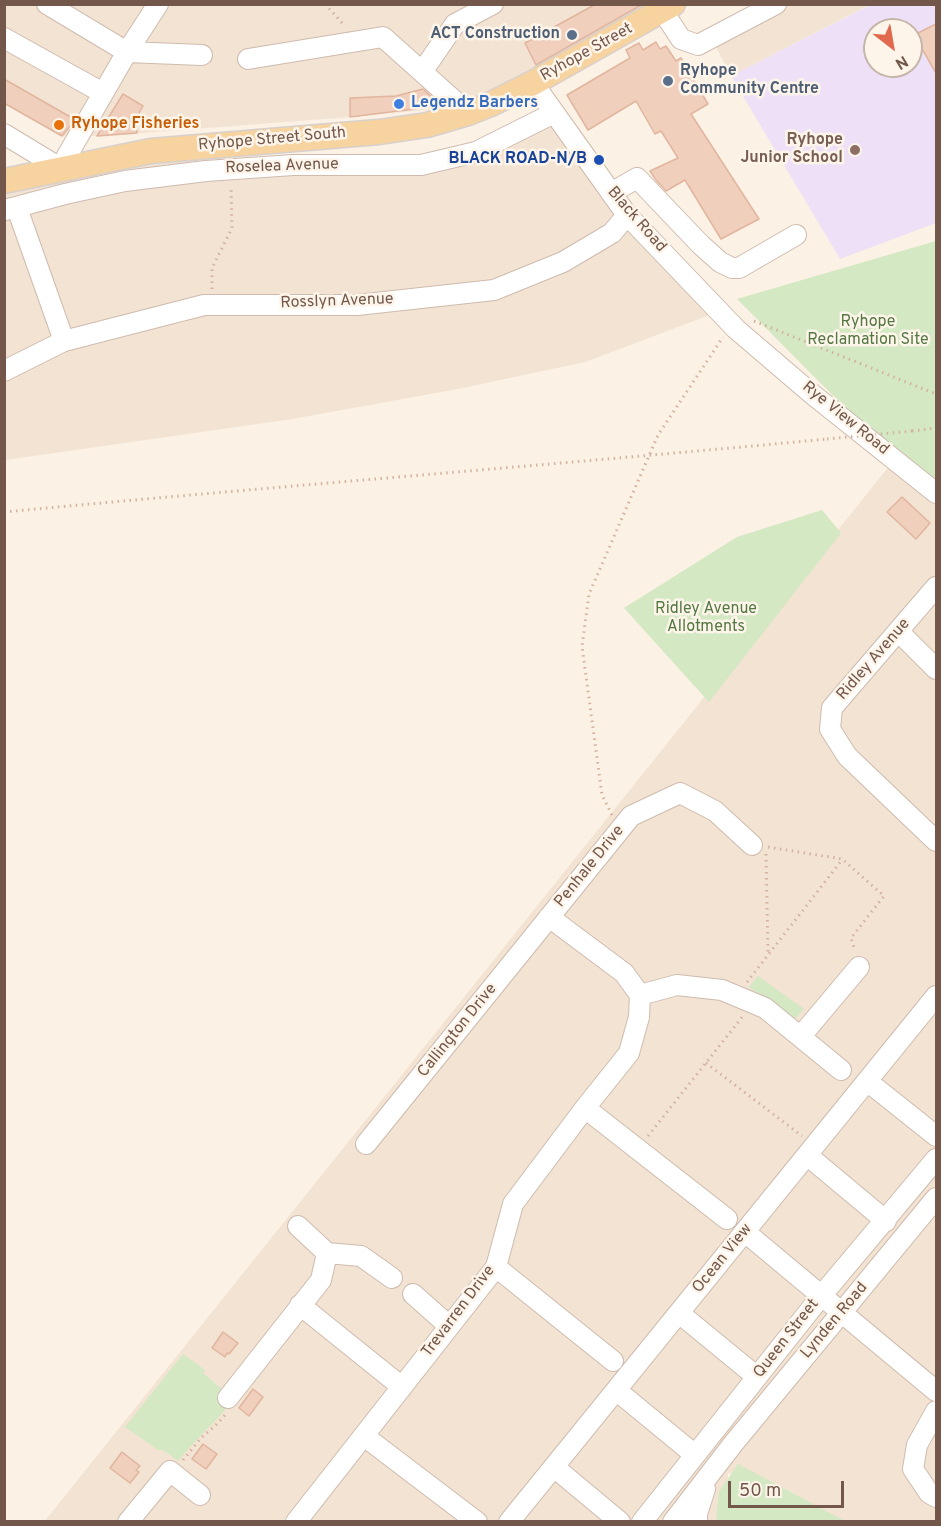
<!DOCTYPE html>
<style>
body{margin:0}
#map{position:relative;width:941px;height:1526px;overflow:hidden;background:#fbf1e4;font-family:Overpass,sans-serif}
canvas{display:block}
.frame{position:absolute;inset:0;border:6px solid #73574b;pointer-events:none}
.north{position:absolute;left:863px;top:18px;width:60px;height:60px;box-sizing:border-box;background:#fef5ea;border:2px solid #c6b6aa;border-radius:50%;rotate:149deg;font-size:16px;font-weight:700;line-height:24px;text-align:center;color:#73574b}
.north::after{content:'';display:block;margin:auto;width:21px;height:27px;background:#e1694d;clip-path:polygon(50% 0,100% 100%,50% 72%,0 100%)}
.scale{position:absolute;left:728px;top:1481px;width:116px;height:27px;box-sizing:border-box;border:3px solid #73574b;border-top:0;padding-left:8px;font-size:18px;line-height:21px;white-space:nowrap;color:#73574b;-webkit-text-stroke:4px #fef5ea;paint-order:stroke}
</style>
<div id="map">
<canvas width="941" height="1526"></canvas>
<div class="frame"></div>
<div class="north">N</div>
<div class="scale">50 m</div>
</div>
<script>
const g = document.querySelector('canvas').getContext('2d');
g.lineJoin = 'round';
function paint(path, color) { g.fillStyle = color; g.fill(path, 'evenodd'); }
function stroke(path, color, width, dash) { g.strokeStyle = color; g.lineWidth = width; g.lineCap = dash ? 'butt' : 'round'; g.setLineDash(dash || []); g.stroke(path); }
function write(font, color, halo, rows, align = 'center') {
  g.font = font + ' Overpass,sans-serif'; g.lineWidth = 5; g.setLineDash([]); g.textBaseline = 'middle'; g.strokeStyle = halo; g.fillStyle = color; for (const [text, x, y, turn = 0] of rows) {
    g.save(); g.translate(x, y); g.rotate((+turn || 0) * Math.PI / 180); g.textAlign = isNaN(turn) ? turn : align; if (halo) g.strokeText(text, 0, 0); g.fillText(text, 0, 0); g.restore();
  }
}
paint(new Path2D(`
 M5,5H655L525,75L446,108L350,117L103,136H62L5,103Z
 M776,5H869L731,76L712,39Z
 M550,125L723,310L585,362L458,389L292,419L5,460V190L148,156L423,171Z
 M894,460L936,485V1521H833L728,1473L726,1521L44,1522Z`), '#f3e3d3');
paint(new Path2D(`
 M870,5H936V223L840,259L731,76ZM875,30H911V66H875Z`), '#eee1f7');
paint(new Path2D(`
 M936,241V493L905,468L737,299Z
 M822,510L841,533L709,702L624,608L737,537Z
 M758,976L804,1009L794,1020L749,987Z
 M183,1354L205,1370L203,1373L222,1389L220,1398L229,1405C213,1425 194,1441 178,1461L163,1450H158L125,1427Z
 M738,1464L845,1521H716L719,1492Z`), '#d3e8c3');
const building = new Path2D(`
 M596,4H643L536,65L525,43Z
 M936,24V73L914,35Z
 M656,42L660,49L666,46L676,61L681,58L708,104L691,114L759,219L721,239L685,180L666,191L656,180L650,171L678,158L661,131L655,134L636,101L588,130L567,95L630,58L626,50L639,43L643,50Z
 M4,79L74,119L70,126L62,136L4,103Z
 M423,89L434,99L430,107L350,117V98L396,96Z
 M123,94L143,106L135,120L137,133L97,136Z
 M902,497L930,523L916,539L887,512Z
 M223,1332L238,1343L229,1354L227,1353L225,1357L212,1348Z
 M253,1389L263,1397L249,1416L239,1408Z
 M203,1444L217,1454L206,1469L192,1459Z
 M122,1452L140,1466L136,1470L139,1472L130,1483L110,1468Z`);
paint(building, '#f0cfbd');
stroke(building, '#e1b59e', 1.5);
const minor = new Path2D(`
 M47,4L127,52L202,55
 M662,10L681,39L698,45L776,4
 M4,38L103,93
 M248,59L383,37L468,113
 M422,72L455,24L493,4
 M533,83L627,215L736,329L812,394L936,493
 M4,134L60,168L127,52L158,4
 M611,193L637,178L701,245L720,262L732,268H739L796,235
 M17,208L64,341L204,305H357L494,290L563,262L612,233L627,215
 M5,210L65,194L125,181L206,171L293,165H421L476,152L554,113
 M4,371L64,341
 M936,587L832,708L830,729L847,756L936,841
 M899,632L936,669
 M640,995L677,985L722,990L765,1008L841,1070
 M801,1036L859,967
 M867,1081L936,1136
 M585,1108L727,1219
 M366,1144L631,816L680,793L715,811L752,845
 M807,1155L886,1221
 M745,1232L936,1391
 M327,1253L361,1256L392,1278
 M496,1267L613,1361
 M413,1294L449,1326
 M300,1305L402,1387
 M679,1313L757,1377
 M616,1390L695,1455
 M228,1398L321,1280L327,1253L298,1226
 M936,1411L917,1445L913,1469L929,1493L936,1497
 M364,1436L477,1522
 M554,1467L620,1522
 M128,1522L170,1471L200,1495
 M296,1522L496,1267L513,1204L585,1108L629,1053L639,1017L640,995L624,973L549,917
 M509,1522L936,996
 M642,1522L822,1295L936,1159
 M673,1522L733,1444L936,1198
 M697,1522V1514L705,1489`);
const major = new Path2D(`
 M4,181L151,151L379,132L427,125L468,113L493,103L533,83L673,4`);
stroke(minor, '#cebbae', 22);
stroke(major, '#d8d0cd', 27);
stroke(new Path2D(`
 M325,4L345,26
 M212,289V268L232,228L231,186
 M754,321L936,394
 M912,431L936,428
 M4,512C279,486 553,465 827,439
 M612,815L602,795L582,646L589,594L658,435L723,337
 M768,847L842,859L884,896L851,938L855,951
 M766,854L768,953
 M747,982L842,860
 M706,1063L802,1136
 M648,1136L743,1016
 M183,1460L201,1438L217,1424L225,1415`), '#d4b2a0', 3, [1.5, 4.5]);
stroke(minor, '#fff', 20);
stroke(major, '#f7d39f', 24);
stroke(new Path2D(`
 M827,439L912,431`), '#d4b2a0', 3, [1.5, 4.5]);
for (const [x, y, r, color] of [
 [572,35,6,"#5c6f8a"],
 [668,81,6,"#5c6f8a"],
 [399,104,6,"#3f7fe0"],
 [59,125,6,"#e8710a"],
 [855,150,6,"#8d6e63"],
 [599,160,6,"#1a4fb4"]
]) { const dot = new Path2D(); dot.arc(x, y, r, 0, 2 * Math.PI); g.fillStyle = color; g.fill(dot); stroke(dot, '#fef5ea', 2); }
write('bold 16px', '#4e5e75', '#fef5ea', [
 ["ACT Construction",560,35],
 ["Ryhope",680,72,"left"],
 ["Community Centre",680,90,"left"]
], 'right');
write('16px', '#73574b', '#fef5ea', [
 ["Ryhope Street",587,53,-29],
 ["Ryhope Street South",272,140,-5],
 ["Roselea Avenue",282,167,-2],
 ["Black Road",636,220,49],
 ["Rosslyn Avenue",337,302,-2],
 ["Rye View Road",845,419,39],
 ["Ridley Avenue",874,660,-49],
 ["Penhale Drive",590,867,-51],
 ["Callington Drive",458,1031,-51],
 ["Ocean View",723,1259,-51],
 ["Trevarren Drive",459,1312,-53],
 ["Lynden Road",835,1321,-50],
 ["Queen Street",787,1339,-52]
]);
write('bold 16px', '#366cbe', '#fef5ea', [
 ["Legendz Barbers",411,104]
], 'left');
write('bold 16px', '#c56008', '#fef5ea', [
 ["Ryhope Fisheries",71,125]
], 'left');
write('bold 16px', '#785e54', '#fef5ea', [
 ["Ryhope",843,141],
 ["Junior School",843,159]
], 'right');
write('bold 16px', '#164399', '#fef5ea', [
 ["BLACK ROAD-N/B",587,160]
], 'right');
write('16px', '#547843', '#fef5ea', [
 ["Ryhope",868,323],
 ["Reclamation Site",868,341],
 ["Ridley Avenue",706,610],
 ["Allotments",706,628]
]);
</script>
